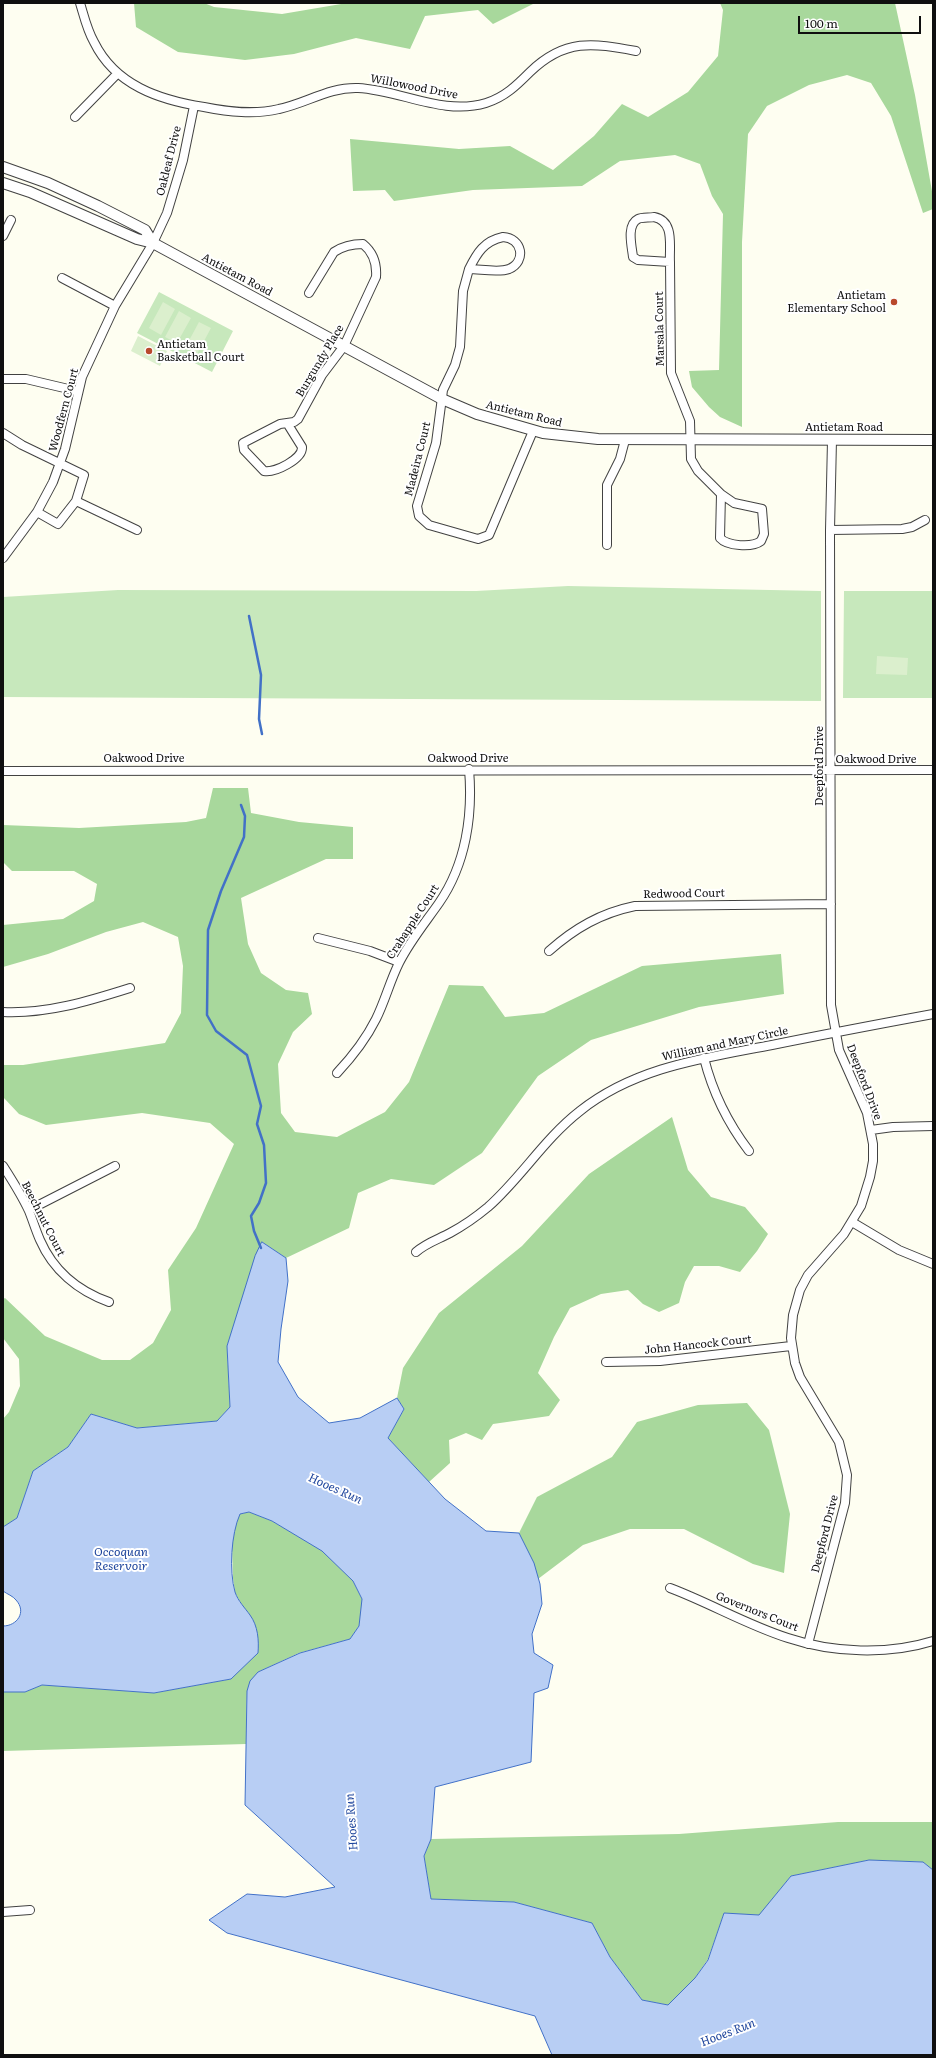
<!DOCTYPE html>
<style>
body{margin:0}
#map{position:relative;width:936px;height:2058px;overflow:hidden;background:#fefef1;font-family:Literata,serif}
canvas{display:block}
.frame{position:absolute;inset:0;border:4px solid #0f0f0f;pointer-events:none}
.scale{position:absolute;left:798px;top:16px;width:123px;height:18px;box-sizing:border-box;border:2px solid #0f0f0f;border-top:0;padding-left:5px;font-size:12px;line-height:14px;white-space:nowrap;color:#0f0f0f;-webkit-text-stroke:3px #fff;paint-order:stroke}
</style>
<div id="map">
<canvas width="936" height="2058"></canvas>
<div class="frame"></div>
<div class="scale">100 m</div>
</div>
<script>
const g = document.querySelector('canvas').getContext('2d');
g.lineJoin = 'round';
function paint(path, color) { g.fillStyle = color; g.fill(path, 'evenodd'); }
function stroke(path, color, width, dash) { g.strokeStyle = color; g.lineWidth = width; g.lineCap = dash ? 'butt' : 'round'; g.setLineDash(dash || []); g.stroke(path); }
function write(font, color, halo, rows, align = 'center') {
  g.font = font + ' Literata,serif'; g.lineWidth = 4; g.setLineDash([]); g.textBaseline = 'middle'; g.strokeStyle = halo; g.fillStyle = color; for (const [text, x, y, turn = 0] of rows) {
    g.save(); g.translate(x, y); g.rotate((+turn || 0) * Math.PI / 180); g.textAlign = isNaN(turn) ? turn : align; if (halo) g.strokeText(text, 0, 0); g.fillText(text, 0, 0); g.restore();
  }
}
paint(new Path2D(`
 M159,292L233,331L212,372L137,333Z
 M568,586L821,591V701L3,697V597L118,590L476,591Z
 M844,591H933V698H843Z`), '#c7e8bc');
paint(new Path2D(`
 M134,3H204L214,7L282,14L347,3H535L493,24L478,10L425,16L410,49L356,38L294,54L245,60L178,52L136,27Z
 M720,3H895L915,95L933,197V209L923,213L891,116L871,83L847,75L809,85L767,106L748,134L742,242V427L720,417L709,407L692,387L689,371L719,370L723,214L712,196L700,164L675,155L620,161L582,186L473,190L394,201L385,190L353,191L350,139L459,149L510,146L553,170L594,136L622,104L648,117L688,92L718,56L723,10Z
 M213,788H248L251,813L299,822L353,827V859H326L241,898L248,944L261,973L286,990L308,993L312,1014L293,1032L278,1064L281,1113L295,1132L337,1137L385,1112L409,1082L449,985L483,986L505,1017L544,1013L642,966L781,954L784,994L699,1007L591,1040L538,1076L482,1153L434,1185L391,1179L358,1193L349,1228L286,1258L262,1242L227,1346L230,1407L217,1421L137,1428L91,1414L68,1447L33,1471L17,1518L3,1527V1419L9,1412L20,1386L19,1359L3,1338V1299L5,1298L45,1336L102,1360H130L153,1343L171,1310L168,1270L196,1228L234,1144L210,1123L142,1113L46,1125L19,1114L3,1097V1065H23L165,1043L181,1013L183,966L178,937L143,922L106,932L48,954L3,967V925L63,919L94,901L97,884L74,871H12L3,862V825L79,828L186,822L206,818Z
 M672,1117L688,1170L711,1197L745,1207L768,1234L757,1251L740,1272L719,1266H694L685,1282L679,1303L659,1312L643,1304L628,1290L601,1294L570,1308L554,1337L538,1373L560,1400L549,1416L493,1424L482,1440L466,1433L449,1440L450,1463L429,1482L388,1438L404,1409L397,1398L403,1368L439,1313L522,1246L589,1174Z
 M747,1403L769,1430L790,1514L784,1573L753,1564L684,1529H630L583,1545L538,1579L519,1533L537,1497L612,1457L637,1422L698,1405Z
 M249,1512L272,1521L323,1551L353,1581L362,1599V1610L359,1626L350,1639L299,1653L258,1672L247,1691L246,1744L3,1751V1692H25L42,1685L154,1693L231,1679L242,1605L235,1593L233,1578L232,1545L236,1522L240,1514Z
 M838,1822H933V1870L923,1862L869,1860L791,1876L759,1916L724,1913L708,1959L695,1978L668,2005L642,2000L610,1957L592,1923L514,1902L431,1899L424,1856L431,1839L679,1834Z`), '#a8d89c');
paint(new Path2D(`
 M163,302L175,309L161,335L149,328Z
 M179,311L191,318L177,343L165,337Z
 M199,322L211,328L197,354L185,348Z
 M138,336L167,351L160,366L131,351Z
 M877,656L908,658L907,675L876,674Z`), '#dbefcd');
const water = new Path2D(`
 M262,1242L286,1258L288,1281L281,1329L278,1362L298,1397L329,1423L360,1418L397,1398L404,1409L388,1438L445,1499L486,1531L519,1533L534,1563L540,1584L542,1604L532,1634L534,1653L553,1665L548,1688L534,1693L531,1762L435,1787L431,1839L424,1856L431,1899L514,1902L592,1923L610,1957L642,2000L668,2005L695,1978L708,1960L724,1913L759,1915L791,1876L869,1860L923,1862L933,1870V2055H552L535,2016L227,1933L209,1920L247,1894L285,1897L335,1887L245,1805L247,1691L250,1681L258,1672L300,1653L350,1639L359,1626L362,1599L353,1581L322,1551L272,1521L249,1512L240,1514C231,1534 229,1571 235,1592C238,1601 245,1608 250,1615C258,1626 259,1640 258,1653L231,1679L154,1693L42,1685L25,1692H3V1626C17,1626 27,1612 16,1600C13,1596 7,1594 3,1591V1527L17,1518L33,1471L68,1447L91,1414L137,1428L217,1421L230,1407L227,1346L255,1256Z`);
paint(water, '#b8cef4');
stroke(water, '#4271c7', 1);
stroke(new Path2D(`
 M249,616L261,675L259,719L262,734
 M241,805L245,816L244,837L221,891L208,930L207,1015L216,1031L247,1055L261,1106L257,1124L264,1145L266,1183L259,1203L251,1216L254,1231L261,1248`), '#4271c7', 2.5);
const minor = new Path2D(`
 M80,3C84,16 87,30 94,42C115,85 159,100 204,107C229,112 254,115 279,109C307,103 329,87 358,88C401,90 443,116 486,103C505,97 517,85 530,72C565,38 593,43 636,51
 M75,117L118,73
 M654,217C675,221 669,246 670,262L638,260L633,257C632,247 626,225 638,219C642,217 650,218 654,217Z
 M3,236L11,220
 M503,237C522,238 527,261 509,269C499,273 480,269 469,269C477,253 484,241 503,237Z
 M670,262L671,373L690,421L691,459L698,471L721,494
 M469,269L463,291L460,347L455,365L443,390L436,443L417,506L419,516L429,525L478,539L489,535L533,431
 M62,278L115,306
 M3,379H26L77,391
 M287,423L294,422L298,419L322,375L344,346L376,277C377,264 374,253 363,244C352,244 343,246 334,252L309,293
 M287,423L302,447C303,459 275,473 264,471L244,450L243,443L280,424Z
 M3,433L22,445L84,475L76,501L58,524L37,512
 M721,494L734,503L762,509L764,534L761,541C752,548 727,546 720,538Z
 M76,501L137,530
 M830,530L902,529L912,527L925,520
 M607,545V485L620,459L625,440
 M3,558L37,512L53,482L65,449L82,377L115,306L153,243L167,213L183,160L194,106
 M3,771L933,770
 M318,938L370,951L399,962
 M549,951C575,928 601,913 635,906L831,904
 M3,1012C47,1014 89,1001 130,988
 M704,1058C713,1094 727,1122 749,1151
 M337,1073C352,1057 366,1039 376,1019C385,1001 390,981 399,963C410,941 425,923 439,903C466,864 473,815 469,769
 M871,1130L893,1127L933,1126
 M3,1166C12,1180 22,1196 29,1211C33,1221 36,1231 40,1240C53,1270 78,1291 109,1302
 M29,1210L115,1166
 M852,1222L899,1250L933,1264
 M416,1252C426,1243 439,1239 450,1233C463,1226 476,1217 488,1207C521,1178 544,1139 580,1111C635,1067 705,1058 772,1045C826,1034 879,1024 933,1014
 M606,1362L660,1361L791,1346
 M670,1588C710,1603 747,1625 788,1638C833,1653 888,1655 933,1641
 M808,1644L845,1503L847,1475L839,1442L800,1377L795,1363L791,1338L793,1315L800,1290L808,1275L844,1234L861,1206L870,1177L873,1161V1144L867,1113L839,1050L831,1005L830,530L832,440
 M3,1912L30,1910`);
const tertiary = new Path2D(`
 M3,167L48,183L98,206L145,230L153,243
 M3,183L30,192L137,239L153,243L442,399L477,414L543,433L598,439L933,440`);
stroke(minor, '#424242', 10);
stroke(tertiary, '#424242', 12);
stroke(minor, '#fff', 8);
stroke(tertiary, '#fff', 10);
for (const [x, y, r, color] of [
 [894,302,4,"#b9492c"],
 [149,351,4,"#b9492c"]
]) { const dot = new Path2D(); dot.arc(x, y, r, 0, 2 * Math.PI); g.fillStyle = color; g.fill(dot); stroke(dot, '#fff', 1.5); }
write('11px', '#0f0f0f', '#fff', [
 ["Willowood Drive",414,87,11],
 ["Oakleaf Drive",169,161,-76],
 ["Antietam Road",237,275,28],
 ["Marsala Court",660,329,-91],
 ["Burgundy Place",320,361,-59],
 ["Woodfern Court",64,410,-75],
 ["Antietam Road",524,414,14],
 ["Antietam Road",844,428],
 ["Madeira Court",418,459,-76],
 ["Oakwood Drive",144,759],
 ["Oakwood Drive",468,759],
 ["Oakwood Drive",876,760],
 ["Deepford Drive",820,766,-90],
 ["Redwood Court",684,894,-1],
 ["Crabapple Court",413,922,-57],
 ["William and Mary Circle",725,1044,-12],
 ["Deepford Drive",864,1082,69],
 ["Beechnut Court",43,1219,63],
 ["John Hancock Court",698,1345,-6],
 ["Deepford Drive",825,1534,-76],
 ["Governors Court",757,1612,22]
]);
write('11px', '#0f0f0f', '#fff', [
 ["Antietam",886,296],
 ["Elementary School",886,309],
 ["Antietam",157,345,"left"],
 ["Basketball Court",157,358,"left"]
], 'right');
write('italic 12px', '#1d449c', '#fff', [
 ["Hooes Run",335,1489,24],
 ["Occoquan",121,1552],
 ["Reservoir",121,1566],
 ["Hooes Run",352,1822,-94],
 ["Hooes Run",728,2033,-21]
]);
</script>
